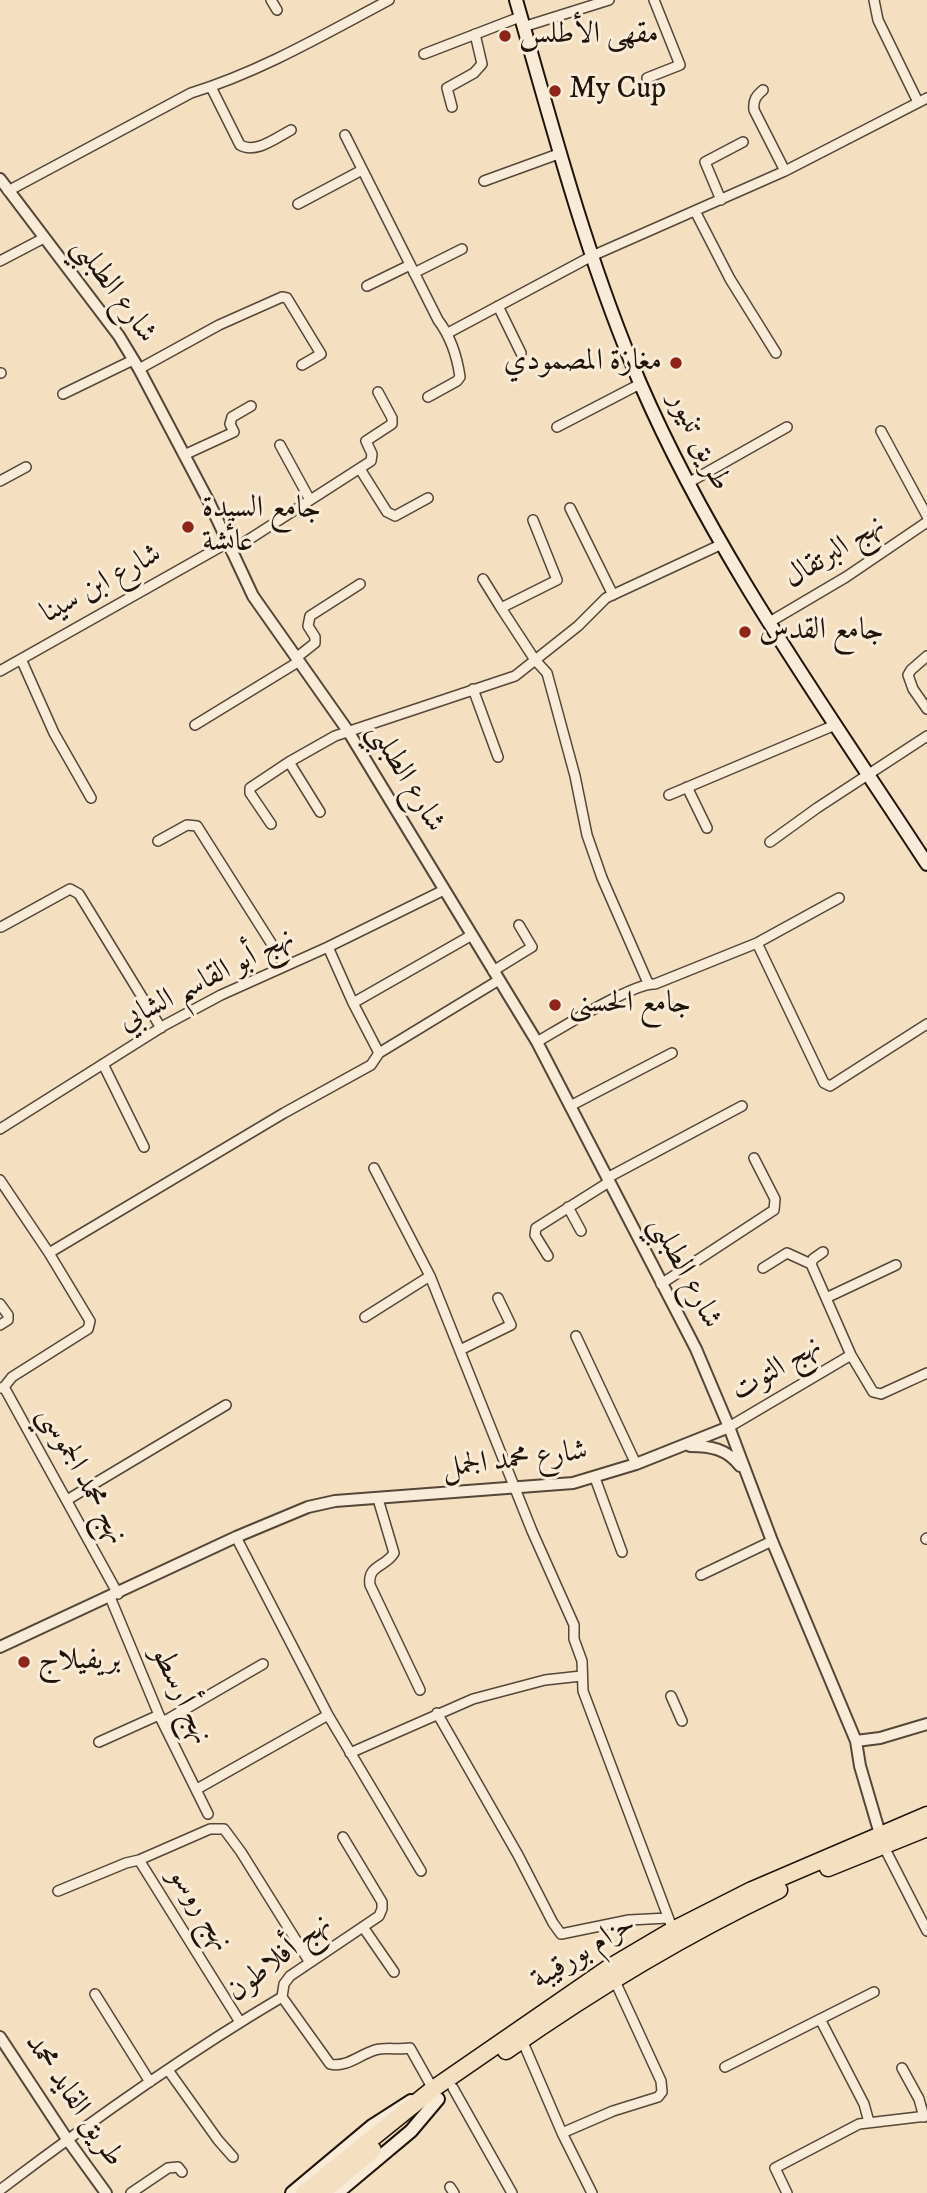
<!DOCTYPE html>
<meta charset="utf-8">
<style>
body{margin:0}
canvas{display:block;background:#f4e0c1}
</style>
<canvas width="927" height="2193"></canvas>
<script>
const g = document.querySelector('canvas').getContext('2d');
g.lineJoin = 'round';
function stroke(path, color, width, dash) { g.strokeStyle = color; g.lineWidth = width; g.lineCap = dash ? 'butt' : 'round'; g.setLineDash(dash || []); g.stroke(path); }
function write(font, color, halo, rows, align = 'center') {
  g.font = font + ' "IM FELL DW Pica",Amiri,serif'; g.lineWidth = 6; g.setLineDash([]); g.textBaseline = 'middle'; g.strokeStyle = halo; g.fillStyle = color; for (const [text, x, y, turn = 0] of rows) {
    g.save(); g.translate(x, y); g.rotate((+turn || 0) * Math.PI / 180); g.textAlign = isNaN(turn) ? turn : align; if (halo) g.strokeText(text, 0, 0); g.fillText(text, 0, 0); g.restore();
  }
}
const minor = new Path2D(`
 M271,0L277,10
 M874,0L878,20L918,102
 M523,27L609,0
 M424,54L520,17
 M647,78L680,65L654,0
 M211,87L240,145C256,154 276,138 291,130
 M763,90C756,96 753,100 754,110L785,171
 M452,107L447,88L474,73L482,64L475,34
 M345,135L438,320C451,337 457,356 460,377L457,381L428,397
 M484,181L561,153
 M8,191L191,93C260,72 325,34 389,0
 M721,200L705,162L743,142
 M298,204L362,170
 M695,211L730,279L776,353
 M0,261L44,238
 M414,273L462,249
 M367,286L410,265
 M498,306L521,353
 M448,333L592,256L785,171L927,98
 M139,369L219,325L282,297L287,298L321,354L302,365
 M0,373H1
 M63,394L133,360
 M557,427L640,384
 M881,431L927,516
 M280,445L310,500
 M184,455L234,432L230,424L232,417L251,406
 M360,469L387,512L395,516L428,498
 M0,481L26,467
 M688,483L787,427
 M570,508L613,595
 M533,520L557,580L501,608L535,660L547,673L575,776L587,835L602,878L648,983
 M231,551L371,461L372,454L366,441L392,424V418L378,392
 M483,579L501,608
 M768,623L846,577L927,522
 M927,656L911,670L908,675L913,689L927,709
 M296,658L315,643V637L308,626L310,616L360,584
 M21,659L54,733L91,798
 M0,671L227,543
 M473,689L498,757
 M195,725L298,662
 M289,762L320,812
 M687,787L707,828
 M669,795L835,725
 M271,824L250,793V788L289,762L335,736L515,676L578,626L606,598L720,545
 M158,841L187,825L197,826L285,965
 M770,842L817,808L927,736
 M1,927L70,889L79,894L161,1028
 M757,943L824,1083L830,1086L927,1024
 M328,947L353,1003L379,1053
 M493,971L532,947L519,925
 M353,1003L472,935
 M537,1042C558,1030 634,982 655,984L757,943L839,898
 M103,1064L144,1147
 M572,1105L672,1053
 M0,1129L165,1025L221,995L328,947L444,890
 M374,1168L430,1276L532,1531L574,1625V1639L582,1661L583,1691L673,1930
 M607,1178L742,1106
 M0,1180L49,1253L90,1321L88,1329L12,1377L4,1387
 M568,1207L581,1231
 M49,1253L284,1113L371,1065L379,1053L499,980
 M548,1256L535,1235L536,1228L609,1182
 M811,1264L813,1259L823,1252
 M763,1268L787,1253L811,1264L851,1355L873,1392L881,1394L927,1373
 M661,1284L774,1210L775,1199L754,1158
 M826,1298L896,1265
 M0,1304L8,1315V1320L0,1325
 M365,1317L430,1276
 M576,1336L636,1464
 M460,1350L511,1325L498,1298
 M1,1388L4,1387L118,1594
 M729,1427L851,1355
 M595,1478L622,1552
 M378,1499L394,1553C386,1567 367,1565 370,1585L420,1690
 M67,1500L226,1405
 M236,1537L328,1715L421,1871
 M926,1539L927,1538
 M701,1575L772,1541
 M110,1597L159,1715L208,1814
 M671,1696L682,1721
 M437,1713L518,1855L553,1923L561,1934L629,1920L668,1918
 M163,1722L263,1664
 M99,1742L159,1715
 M350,1753L473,1699L545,1680L581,1676
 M197,1789L328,1715
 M883,1845L927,1931
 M139,1860L240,2022
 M58,1891L126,1863L139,1860L210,1829H224L241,1852L309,1961
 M363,1927L394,1972
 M95,1994L150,2082
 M282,1997L330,2064C346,2068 359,2055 375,2050C385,2047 399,2050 410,2048L433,2089
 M820,2019L864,2104L869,2122
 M522,2040L562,2133L592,2193
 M725,2067L874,1992
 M902,2068L919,2099L924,2117
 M168,2070L218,2140L233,2157
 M453,2088L512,2193
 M562,2133L613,2111L658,2097L662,2092L661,2081L614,1979
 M450,2187L454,2193
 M0,2190C91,2121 184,2055 282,1997L284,1984L290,1976L379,1916L382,1909V1902L343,1837
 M131,2193L168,2168L178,2167L182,2172
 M787,2193L775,2168L859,2124L927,2116`);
const tertiary = new Path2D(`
 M0,179L119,336L139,369L209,502L253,596L348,731L537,1042L696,1349L729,1427
 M690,1446C711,1446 727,1449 740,1466
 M0,1647L236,1537L308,1507L335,1501L573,1483L636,1464L729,1427L772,1541L856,1741L880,1738L927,1724
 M856,1741L860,1766L880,1834
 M0,2037L67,2139L106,2193`);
const secondary = new Path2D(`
 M516,0C553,128 587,260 640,383C715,556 825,707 927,864
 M292,2193L372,2126L411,2101
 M337,2193L411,2131L438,2099`);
const trunk = new Path2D(`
 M828,1868L927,1828
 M506,2051C593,1990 684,1935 779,1890
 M304,2193L433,2089L607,1969L673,1930L752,1890L927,1815
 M321,2193L373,2150`);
stroke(minor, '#544738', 12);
stroke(tertiary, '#544738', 14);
stroke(secondary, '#1f140a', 16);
stroke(trunk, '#1f140a', 19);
stroke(minor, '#f8ebd7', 9);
stroke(tertiary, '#f8ebd7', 10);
stroke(secondary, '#f8ebd7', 12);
stroke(trunk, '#f4e0c1', 16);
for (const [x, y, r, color] of [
 [505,36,7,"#8f2418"],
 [555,91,7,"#8f2418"],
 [676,363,7,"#8f2418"],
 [188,527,7,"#8f2418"],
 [745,632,7,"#8f2418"],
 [555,1005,7,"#8f2418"],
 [24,1662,7,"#8f2418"]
]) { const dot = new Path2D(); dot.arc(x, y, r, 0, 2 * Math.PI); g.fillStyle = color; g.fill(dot); stroke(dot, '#f8ebd7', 2.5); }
write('30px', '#1f140a', '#f8ebd7', [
 ["مقهى الأطلس",519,36],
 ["My Cup",569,91],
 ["مغازة المصمودي",662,363,"right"],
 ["جامع السيدة",202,510],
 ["عائشة",202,544],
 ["جامع القدس",759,632],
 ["جامع الحسنى",569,1005],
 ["بريفيلاج",38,1662]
], 'left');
write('30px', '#1f140a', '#f8ebd7', [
 ["شارع الطبلبي",113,291,54],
 ["طريق تنيور",698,442,64],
 ["نهج البرتقال",835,553,-32],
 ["شارع ابن سينا",102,585,-29],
 ["شارع الطبلبي",405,778,59],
 ["نهج أبو القاسم الشابي",207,981,-27],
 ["شارع الطبلبي",684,1273,62],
 ["نهج التوت",777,1370,-31],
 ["شارع محمد الجمل",515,1461,-7],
 ["نهج محمد الجموسي",81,1476,61],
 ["نهج أرسطو",180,1696,65],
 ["نهج روسو",199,1910,58],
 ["حزام بورقيبة",584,1953,-32],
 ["نهج أفلاطون",280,1959,-38],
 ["طريق القايد محمد",73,2101,56]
]);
</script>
